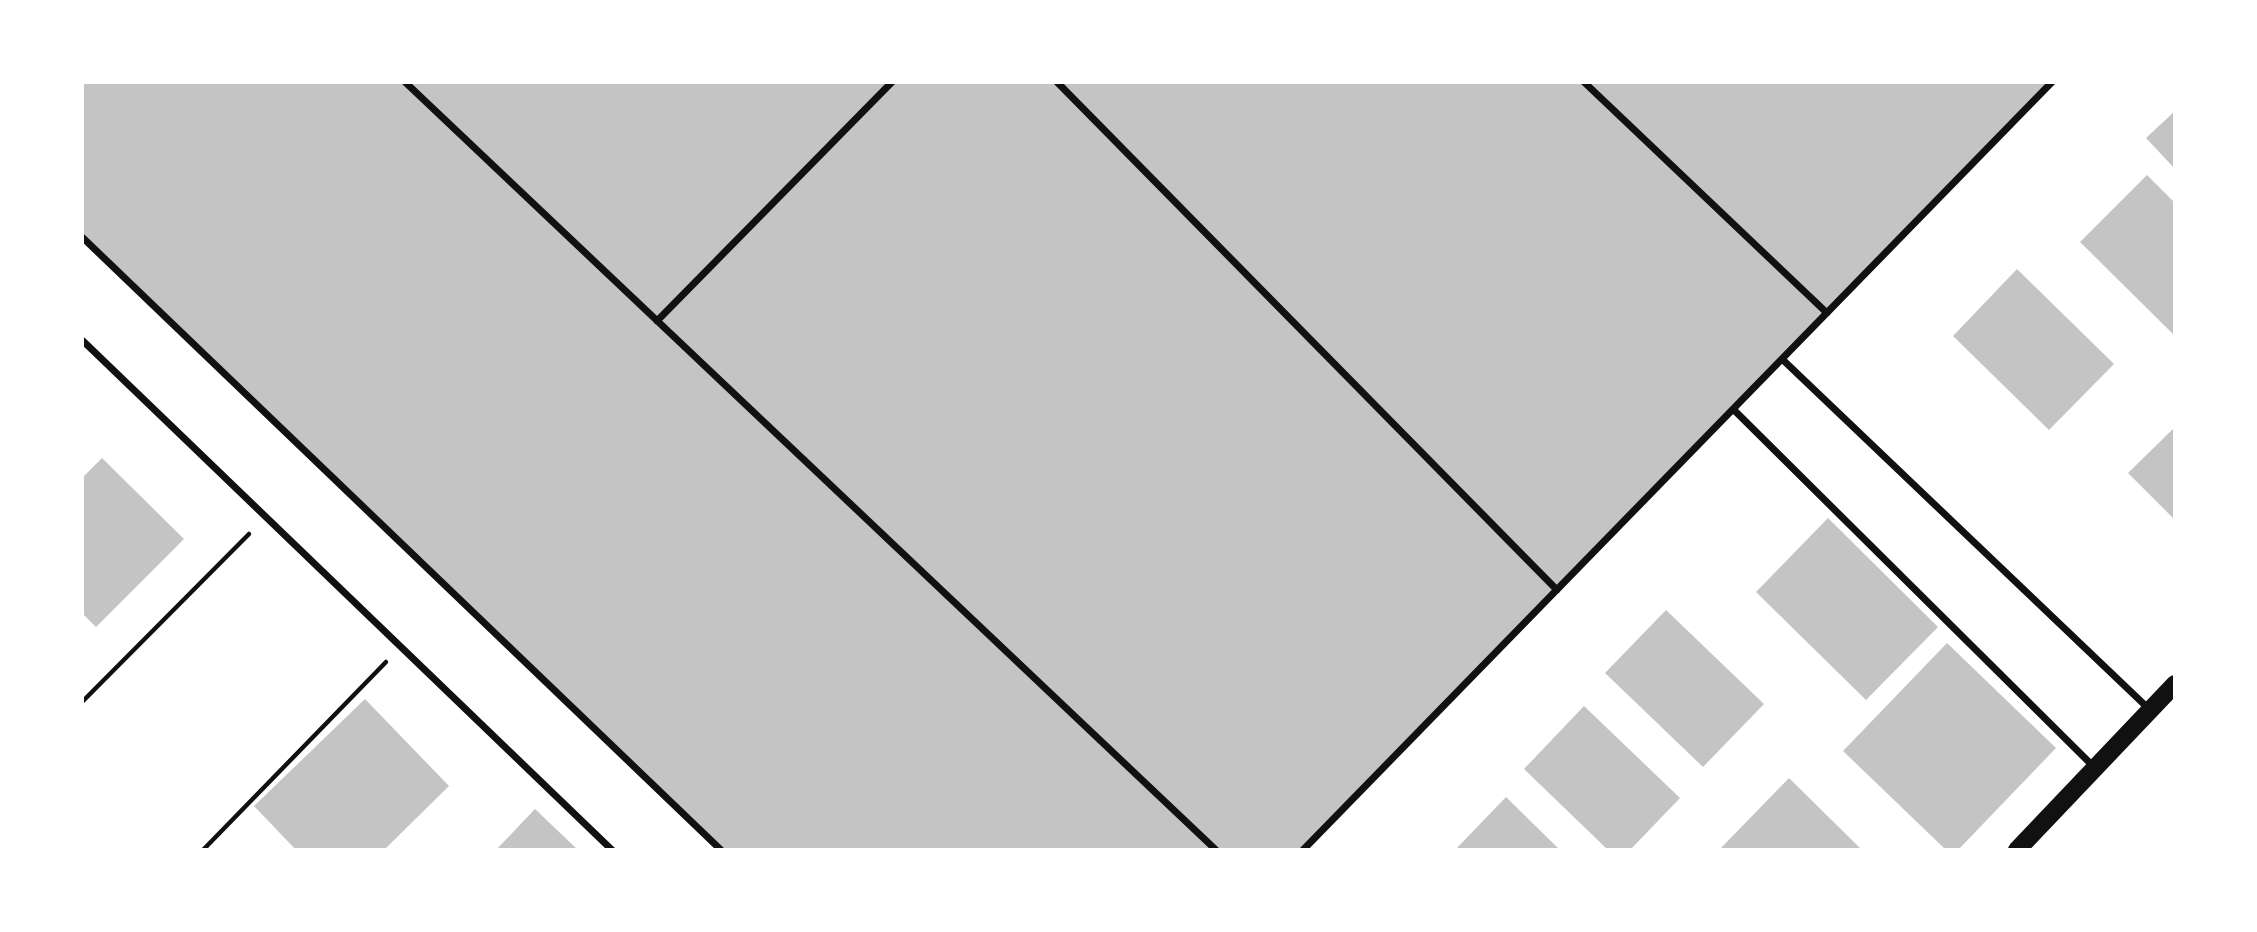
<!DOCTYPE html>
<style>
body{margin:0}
#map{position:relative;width:2257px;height:932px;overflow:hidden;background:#fff;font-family:Cabin,sans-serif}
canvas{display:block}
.frame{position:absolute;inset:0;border:84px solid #fff;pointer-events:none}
</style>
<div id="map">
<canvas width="2257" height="932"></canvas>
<div class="frame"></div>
</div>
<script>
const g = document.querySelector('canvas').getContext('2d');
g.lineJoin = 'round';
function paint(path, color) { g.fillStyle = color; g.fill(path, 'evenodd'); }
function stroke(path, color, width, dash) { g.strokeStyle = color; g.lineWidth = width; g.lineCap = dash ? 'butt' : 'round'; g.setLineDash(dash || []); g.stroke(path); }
paint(new Path2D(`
 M82,82H2052L1303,850H721L82,239Z
 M2175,111V169L2146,138Z
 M2147,175L2175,203V336L2080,242Z
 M2017,269L2114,364L2049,430L1953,336Z
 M2175,427V520L2128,473Z
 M102,458L184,539L96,627L82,613V478Z
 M1828,518L1938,627L1866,700L1756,592Z
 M1666,610L1764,704L1703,767L1605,673Z
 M1947,643L2056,748L1958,850H1946L1843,751Z
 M365,699L449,786L384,850H296L254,806Z
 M1584,706L1680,798L1630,850H1608L1524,769Z
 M1789,778L1862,850H1719Z
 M1506,797L1560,850H1455Z
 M535,809L578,850H496Z`), '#c4c4c4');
stroke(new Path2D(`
 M82,702L249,534
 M203,850L386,662`), '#111', 4.5);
stroke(new Path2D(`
 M405,82L1216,850
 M1057,82L1557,590
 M1584,82L1827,313
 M82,237L721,850
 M657,321L892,82
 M82,340L612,850
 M1782,359L2149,709
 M1733,409L2095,768
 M1303,850L2052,82`), '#111', 7);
stroke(new Path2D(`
 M2017,850L2175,684`), '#111', 18);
</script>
